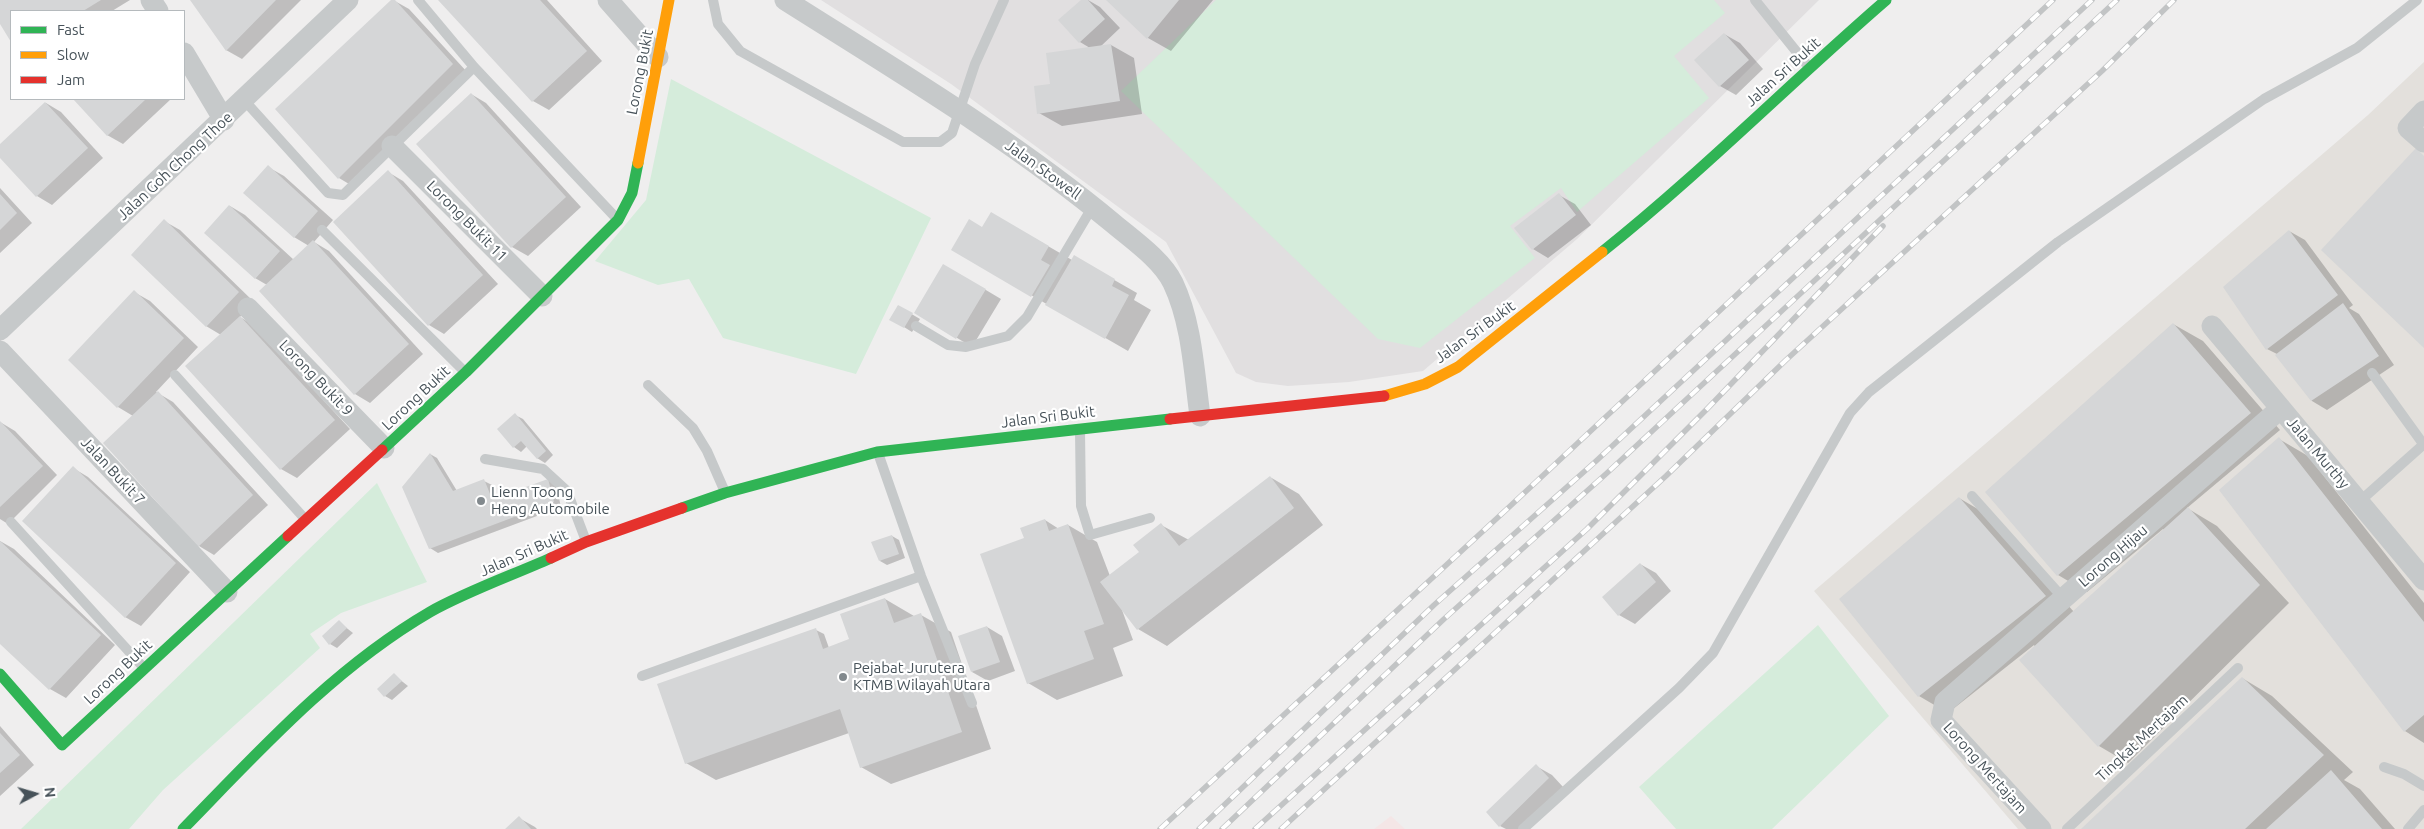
<!DOCTYPE html>
<style>
body{margin:0}
#map{position:relative;width:2424px;height:829px;overflow:hidden;background:#efeeee;font-family:Ubuntu,sans-serif}
canvas{display:block}
.legend{position:absolute;left:10px;top:10px;width:175px;height:90px;box-sizing:border-box;background:#fff;border:1px solid #b5babd;margin:0;padding:6px 9px;list-style:none;font-size:15px;color:#475259}
.legend li{display:flex;align-items:center;gap:10px;height:25px}
.legend b{width:25px;border:1px solid #b5babd}
.north{position:absolute;left:10px;top:769px;width:50px;height:50px;-webkit-text-stroke:4px #fff;paint-order:stroke;rotate:84deg;font-size:14px;font-weight:700;line-height:20px;text-align:center;color:#475259}
.north::after{content:'';display:block;margin:auto;width:18px;height:22px;background:#475259;clip-path:polygon(50% 0,100% 100%,50% 72%,0 100%)}
</style>
<div id="map">
<canvas width="2424" height="829"></canvas>
<ul class="legend">
<li><b style="height:6px;background:#30b455"></b>Fast</li>
<li><b style="height:6px;background:#ff9f0a"></b>Slow</li>
<li><b style="height:6px;background:#e5322d"></b>Jam</li>
</ul>
<div class="north">N</div>
</div>
<script>
const g = document.querySelector('canvas').getContext('2d');
g.lineJoin = 'round';
function paint(path, color) { g.fillStyle = color; g.fill(path, 'evenodd'); }
function stroke(path, color, width, dash) { g.strokeStyle = color; g.lineWidth = width; g.lineCap = dash ? 'butt' : 'round'; g.setLineDash(dash || []); g.stroke(path); }
function write(font, color, halo, rows, align = 'center') {
  g.font = font + ' Ubuntu,sans-serif'; g.lineWidth = 4.5; g.setLineDash([]); g.textBaseline = 'middle'; g.strokeStyle = halo; g.fillStyle = color; for (const [text, x, y, turn = 0] of rows) {
    g.save(); g.translate(x, y); g.rotate((+turn || 0) * Math.PI / 180); g.textAlign = isNaN(turn) ? turn : align; if (halo) g.strokeText(text, 0, 0); g.fillText(text, 0, 0); g.restore();
  }
}
paint(new Path2D(`
 M2424,62V829H2018L1814,591L2368,115Z`), '#e3e0dc');
paint(new Path2D(`
 M821,0H1819L1577,239L1423,371L1349,382L1288,386L1256,382L1236,373L1166,242L951,84Z`), '#e1dfe0');
paint(new Path2D(`
 M1391,816L1405,829H1374Z`), '#f4e6e6');
paint(new Path2D(`
 M1216,0H1714L1725,13L1674,56L1709,98L1577,212L1561,188L1510,226L1535,258L1420,348L1378,339L1121,91Z
 M671,79L931,218L856,374L723,338L689,279L658,285L595,261L646,200Z
 M377,483L427,582L341,613L310,634L320,648L163,790L129,829H21Z
 M1818,625L1889,716L1772,829H1676L1639,787Z`), '#d5ecdb');
paint(new Path2D(`
 M0,0H130L112,11H11V40L0,22Z
 M192,0H301L242,59L226,50Z
 M393,0L409,9L468,73L354,187L339,178Z
 M440,0H547L602,61L549,110L533,101Z
 M1082,0H1088L1100,7L1120,28L1100,47L1111,45L1134,58L1142,114L1062,126L1039,113L1051,85L1090,48L1080,42Z
 M1107,0H1213L1171,51L1148,38Z
 M1724,34L1740,43L1763,69L1736,95L1720,86Z
 M471,94L486,103L581,207L528,256L512,247L417,144Z
 M74,99H171L123,144L107,135Z
 M46,103L61,112L103,158L52,205L37,196L0,156V146Z
 M268,167L284,176L333,220L314,242L329,251L423,354L370,403L355,394L267,285L255,278L230,206L245,215L294,260L309,246L294,237Z
 M388,172L403,181L498,284L444,334L429,325Z
 M0,188L32,223L0,253Z
 M1559,195L1575,204L1591,225L1548,258L1533,249Z
 M991,213L1072,260L1074,257L1137,293L1134,300L1151,310L1128,351L953,250L983,229Z
 M164,221L180,230L254,302L240,317L255,326L350,429L297,478L281,469L187,367L221,335L206,326Z
 M2289,231L2305,240L2353,305L2349,308L2359,314L2394,365L2327,410L2312,401L2277,354L2267,349Z
 M959,274L1001,299L972,347L916,313Z
 M134,292L150,301L198,347L156,392L173,402L268,505L214,555L199,546L133,416L118,407L69,360Z
 M898,306L920,319L912,332L891,319Z
 M2173,324L2203,341L2280,430L2187,508L2217,526L2289,603L2128,763L2099,746L2034,645L1948,713L1919,696L1959,498L1988,515L2074,612L2164,530L2163,529L2087,592L2058,575Z
 M515,415L523,419L553,455L545,463L537,458L527,446L521,452L514,447Z
 M0,422L15,431L57,475L8,524L0,519Z
 M2279,439L2308,456L2424,603V743L2405,731Z
 M430,454L437,458L457,491L484,481L492,485L497,499L548,480L556,485L561,507L438,553L430,548Z
 M73,468L88,477L190,572L141,626L125,617Z
 M1270,477L1299,494L1323,525L1167,646L1138,629L1122,610L1133,640L1113,648L1123,676L1057,700L1028,683L1025,539L1045,520L1059,529L1068,525L1097,542L1110,576L1141,552L1161,525L1189,540Z
 M892,536L899,540L905,558L887,565L880,561Z
 M0,541L14,549L115,645L66,698L50,689L0,642Z
 M1640,564L1656,573L1671,591L1635,624L1619,615Z
 M885,599L914,616L921,615L951,632L991,749L891,784L861,767L849,733L716,780L686,763L816,630L824,634L829,648L851,640Z
 M339,622L353,633L337,648L330,644Z
 M987,627L1002,636L1015,671L988,681L972,672Z
 M394,675L408,686L392,700L385,696Z
 M2242,678L2272,696L2353,772L2344,780L2360,789L2395,829H2083Z
 M0,726L34,765L0,796Z
 M1536,766L1552,775L1564,788L1521,829H1506L1500,826Z
 M519,818L535,827L537,829H507Z`), '#0003');
paint(new Path2D(`
 M0,0H101L83,11H11V42L0,24Z
 M190,0H276L226,51Z
 M391,0H395L453,64L338,179L275,109Z
 M438,0H540L587,51L532,102Z
 M1081,0H1088L1105,19L1079,43L1058,20Z
 M1106,0H1179L1147,39Z
 M1724,33L1749,60L1719,87L1694,60Z
 M1111,44L1120,101L1037,114L1034,86L1050,84L1046,53Z
 M471,93L566,197L511,248L416,144Z
 M73,99H146L107,136Z
 M45,102L88,148L36,197L0,158V144Z
 M2416,148L2424,156V348L2321,250Z
 M268,165L318,211L294,238L243,193Z
 M388,170L483,275L428,326L333,222Z
 M1559,193L1576,215L1532,250L1514,228Z
 M0,194L17,213L0,230Z
 M229,205L280,251L255,279L204,233Z
 M991,212L1049,246L1041,260L1050,265L1031,297L951,250L969,219L982,227Z
 M164,219L239,292L206,327L131,255Z
 M2289,230L2338,295L2266,350L2223,287Z
 M313,240L409,344L354,395L259,291Z
 M1074,255L1115,279L1112,286L1129,295L1105,339L1045,305Z
 M943,264L986,289L956,339L914,313Z
 M134,290L184,338L117,408L68,360Z
 M2343,303L2379,356L2311,401L2275,355Z
 M898,305L913,313L904,328L889,320Z
 M240,316L335,420L280,470L185,366Z
 M2173,323L2251,413L2057,576L1985,492Z
 M158,391L253,495L198,547L103,443Z
 M515,413L546,451L537,459L521,441L513,448L497,429Z
 M0,421L43,466L0,507Z
 M2279,437L2424,622V715L2404,732L2219,490Z
 M430,453L453,491L484,479L492,499L548,479L554,502L429,549L402,487Z
 M73,466L176,563L125,618L22,521Z
 M1270,476L1294,508L1137,630L1100,582L1139,552L1133,545L1161,523L1179,546Z
 M1959,497L2046,596L1918,697L1839,599Z
 M2188,507L2260,585L2098,747L2019,660Z
 M1045,519L1049,531L1068,524L1104,624L1084,631L1094,659L1027,684L980,554L1024,538L1020,528Z
 M892,535L899,554L879,561L871,542Z
 M0,541L101,635L49,690L0,644Z
 M1640,563L1656,582L1618,616L1602,597Z
 M885,598L894,623L921,613L962,732L860,768L840,709L685,764L657,684L816,628L823,649L849,639L840,614Z
 M339,620L347,628L329,645L322,636Z
 M987,626L1000,662L971,672L958,636Z
 M394,673L402,681L384,697L377,689Z
 M2242,677L2324,755L2245,829H2081Z
 M0,733L20,755L0,773Z
 M1536,764L1549,778L1499,827L1486,812Z
 M2331,770L2382,829H2266Z
 M519,816L531,829H505Z`), '#d5d6d7');
stroke(new Path2D(`
 M418,0L474,67L618,220
 M713,0L718,24L740,51L903,142H940L952,133L975,64L1004,0
 M1755,0L1808,66
 M244,100L328,193L343,195L474,67
 M322,230L465,372
 M916,326L948,345L966,347L1008,336L1027,317L1093,206
 M2372,373L2424,445
 M175,375L305,519
 M648,385L693,428L707,451L725,492
 M1080,431L1081,506L1090,535L1150,518
 M878,453L921,576L972,703
 M485,459L543,469L567,491L586,541
 M1972,496L2064,599
 M2359,502L2424,444
 M11,522L144,668
 M642,676L921,576
 M2384,767L2404,774L2424,786
 M1523,829L1679,688L1713,653L1850,413L1869,392L2058,242L2264,99L2357,48L2417,0
 M2067,829L2238,668
 M2408,829L2424,810`), '#c6c9ca', 10);
stroke(new Path2D(`
 M151,0L158,11
 M608,0L658,57
 M785,0C897,71 1012,139 1114,224C1133,240 1162,260 1173,283C1192,323 1194,372 1200,416
 M184,53L224,120
 M2424,111L2408,128L2424,142
 M392,146L542,296
 M248,308L384,448
 M2212,326L2424,580
 M0,330L348,0
 M0,351L227,592
 M2041,829L1941,720L1945,702L2280,409`), '#c6c9ca', 21);
stroke(new Path2D(`
 M1602,252C1701,173 1790,83 1886,0
 M382,450L466,372L618,220L632,193L638,163
 M682,508L725,493L877,452L1170,419
 M0,674L62,745L288,536
 M183,829C260,750 334,668 430,612C465,592 513,575 551,558`), '#30b455', 11);
stroke(new Path2D(`
 M638,163L669,0
 M1384,396L1425,384L1458,367L1602,252`), '#ff9f0a', 11);
stroke(new Path2D(`
 M1170,419L1384,396
 M288,536L382,450
 M551,558L586,542L682,508`), '#e5322d', 11);
const rail = new Path2D(`
 M1160,829L1507,509L2053,0
 M1199,829L1434,605L1595,462L2092,0
 M1222,829L1444,619L1607,473L2117,0
 M1255,829L1587,529L1707,409L1883,226
 M1281,829L1666,476L1786,360L2102,71L2174,0`);
stroke(rail, '#c2c4c5', 5.5);
stroke(rail, '#fff', 4, [11]);
for (const [x, y, r, color] of [
 [481,501,5,"#82898d"],
 [843,677,5,"#82898d"]
]) { const dot = new Path2D(); dot.arc(x, y, r, 0, 2 * Math.PI); g.fillStyle = color; g.fill(dot); stroke(dot, '#fff', 2); }
write('15px', '#475259', '#fff', [
 ["Lorong Bukit",640,72,-79],
 ["Jalan Sri Bukit",1783,72,-42],
 ["Jalan Goh Chong Thoe",175,166,-43],
 ["Jalan Stowell",1043,170,36],
 ["Lorong Bukit 11",467,221,45],
 ["Jalan Sri Bukit",1475,332,-36],
 ["Lorong Bukit 9",316,378,46],
 ["Lorong Bukit",416,398,-43],
 ["Jalan Sri Bukit",1048,417,-7],
 ["Jalan Murthy",2318,453,50],
 ["Jalan Bukit 7",113,471,47],
 ["Jalan Sri Bukit",524,553,-24],
 ["Lorong Hijau",2113,556,-41],
 ["Lorong Bukit",118,672,-43],
 ["Tingkat Mertajam",2142,738,-43],
 ["Lorong Mertajam",1985,768,48]
]);
write('15px', '#475259', '#fff', [
 ["Lienn Toong",491,492],
 ["Heng Automobile",491,509],
 ["Pejabat Jurutera",853,668],
 ["KTMB Wilayah Utara",853,685]
], 'left');
</script>
